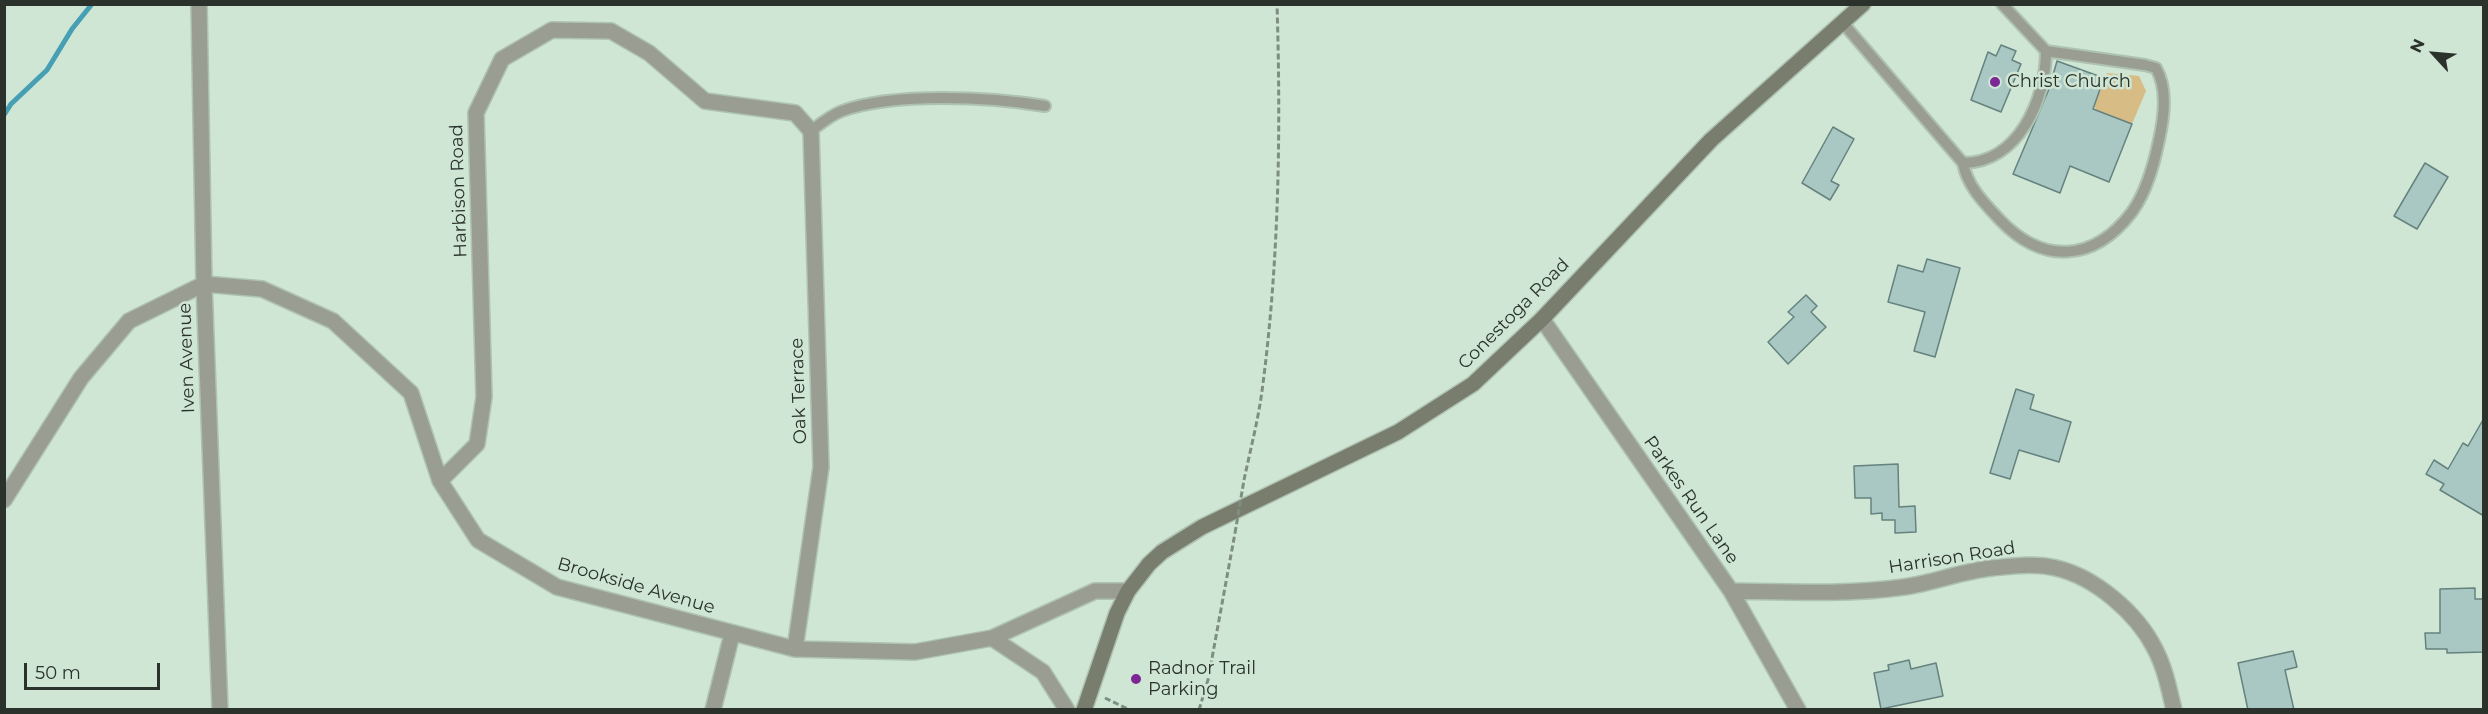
<!DOCTYPE html>
<style>
body{margin:0}
#map{position:relative;width:2488px;height:714px;overflow:hidden;background:#cfe6d4;font-family:Montserrat,sans-serif}
canvas{display:block}
.frame{position:absolute;inset:0;border:6px solid #2a322b;pointer-events:none}
.north{position:absolute;left:2404px;top:24px;width:60px;height:60px;-webkit-text-stroke:4px #cfe6d4;paint-order:stroke;rotate:296deg;font-size:16px;font-weight:700;line-height:24px;text-align:center;color:#2a322b}
.north::after{content:'';display:block;margin:auto;width:21px;height:27px;background:#2a322b;clip-path:polygon(50% 0,100% 100%,50% 72%,0 100%)}
.scale{position:absolute;left:24px;top:663px;width:136px;height:27px;box-sizing:border-box;border:3px solid #2a322b;border-top:0;padding-left:8px;font-size:18px;line-height:21px;white-space:nowrap;color:#2a322b;-webkit-text-stroke:4px #cfe6d4;paint-order:stroke}
</style>
<div id="map">
<canvas width="2488" height="714"></canvas>
<div class="frame"></div>
<div class="north">N</div>
<div class="scale">50 m</div>
</div>
<script>
const g = document.querySelector('canvas').getContext('2d');
g.lineJoin = 'round';
function paint(path, color) { g.fillStyle = color; g.fill(path, 'evenodd'); }
function stroke(path, color, width, dash) { g.strokeStyle = color; g.lineWidth = width; g.lineCap = dash ? 'butt' : 'round'; g.setLineDash(dash || []); g.stroke(path); }
function write(font, color, halo, rows, align = 'center') {
  g.font = font + ' Montserrat,sans-serif'; g.lineWidth = 5; g.setLineDash([]); g.textBaseline = 'middle'; g.strokeStyle = halo; g.fillStyle = color; for (const [text, x, y, turn = 0] of rows) {
    g.save(); g.translate(x, y); g.rotate((+turn || 0) * Math.PI / 180); g.textAlign = isNaN(turn) ? turn : align; if (halo) g.strokeText(text, 0, 0); g.fillText(text, 0, 0); g.restore();
  }
}
paint(new Path2D(`
 M2107,73L2139,76L2146,91L2132,124L2096,110L2094,106Z`), '#d7bc85');
stroke(new Path2D(`
 M4,115L11,104L47,70L72,29L92,4`), '#479fb4', 5);
const building = new Path2D(`
 M2001,45L2016,51L2012,60L2021,64L2001,112L1971,100L1988,52L1996,56Z
 M2057,61L2104,78L2093,109L2132,124L2109,182L2070,166L2060,193L2013,174L2049,89Z
 M1833,127L1854,139L1831,181L1839,185L1830,200L1802,183Z
 M2425,163L2448,177L2417,229L2394,216Z
 M1927,259L1960,268L1935,357L1914,351L1925,312L1888,302L1898,265L1923,272Z
 M1806,295L1817,306L1811,312L1826,327L1788,364L1768,342L1794,317L1788,312Z
 M2016,389L2034,395L2030,409L2071,422L2059,462L2019,450L2010,479L1990,473Z
 M2484,418V516L2440,490L2444,484L2426,474L2434,460L2448,469L2463,443L2468,446Z
 M1898,464L1899,507L1915,506L1916,532L1895,533V520H1882V513L1871,514V498H1855L1854,466Z
 M2475,588V599H2483L2484,652L2447,653V649H2426L2425,633H2440V589Z
 M2293,651L2297,667L2285,670L2294,710H2248L2238,663Z
 M1909,660L1911,669L1936,663L1943,696L1881,709L1874,673L1889,670L1888,665Z`);
paint(building, '#a9c8c3');
stroke(building, '#65827e', 1.5);
const lane = new Path2D(`
 M1842,22L1963,163C1967,186 1984,203 2000,220C2043,265 2094,262 2132,212C2147,191 2154,164 2159,140C2164,117 2168,89 2156,68L2145,65L2046,51L2002,4
 M811,131C820,124 831,115 842,111C894,92 991,97 1045,106
 M1963,163C2018,163 2046,100 2046,51`);
const street = new Path2D(`
 M199,4L204,284L220,710
 M1542,319L1731,591L1798,710
 M440,481L477,444L484,397L476,113L502,59L552,30L611,31L649,53L705,101L795,113L811,131L821,467L795,649
 M4,500L81,378L129,321L204,284L262,289L333,321L411,393L440,481L478,540L557,587L795,649L915,652L992,638L1095,591H1128
 M1731,591C1788,592 1847,595 1904,587C1933,583 1962,571 1992,568C2013,566 2036,563 2056,568C2095,577 2137,613 2155,649C2165,668 2169,689 2174,710
 M992,638L1043,672L1067,710
 M713,710L732,634`);
const secondary = new Path2D(`
 M1084,710L1117,613L1128,591L1149,564L1162,552L1202,527L1398,432L1473,384L1542,319L1711,140L1863,4`);
stroke(lane, '#aec2b2', 14);
stroke(street, '#aec2b2', 18);
stroke(secondary, '#aec2b2', 18);
stroke(new Path2D(`
 M1244,480C1250,451 1258,421 1262,391C1279,263 1281,133 1277,4
 M1105,698L1130,710
 M1199,710L1208,680L1235,533`), '#7e8e81', 3, [6, 3]);
stroke(lane, '#9a9d92', 10);
stroke(street, '#9a9d92', 15);
stroke(secondary, '#797d6d', 15);
stroke(new Path2D(`
 M1235,533L1244,480`), '#7e8e81', 3, [6, 3]);
for (const [x, y, r, color] of [
 [1995,82,6,"#7d2695"],
 [1136,679,6,"#7d2695"]
]) { const dot = new Path2D(); dot.arc(x, y, r, 0, 2 * Math.PI); g.fillStyle = color; g.fill(dot); stroke(dot, '#cfe6d4', 2); }
write('18px', '#2a322b', '#cfe6d4', [
 ["Christ Church",2007,82],
 ["Radnor Trail",1148,669],
 ["Parking",1148,690]
], 'left');
write('18px', '#2a322b', '#cfe6d4', [
 ["Harbison Road",459,191,-92],
 ["Conestoga Road",1514,314,-45],
 ["Iven Avenue",187,358,-92],
 ["Oak Terrace",799,391,-92],
 ["Parkes Run Lane",1691,500,55],
 ["Harrison Road",1952,558,-9],
 ["Brookside Avenue",636,586,16]
]);
</script>
